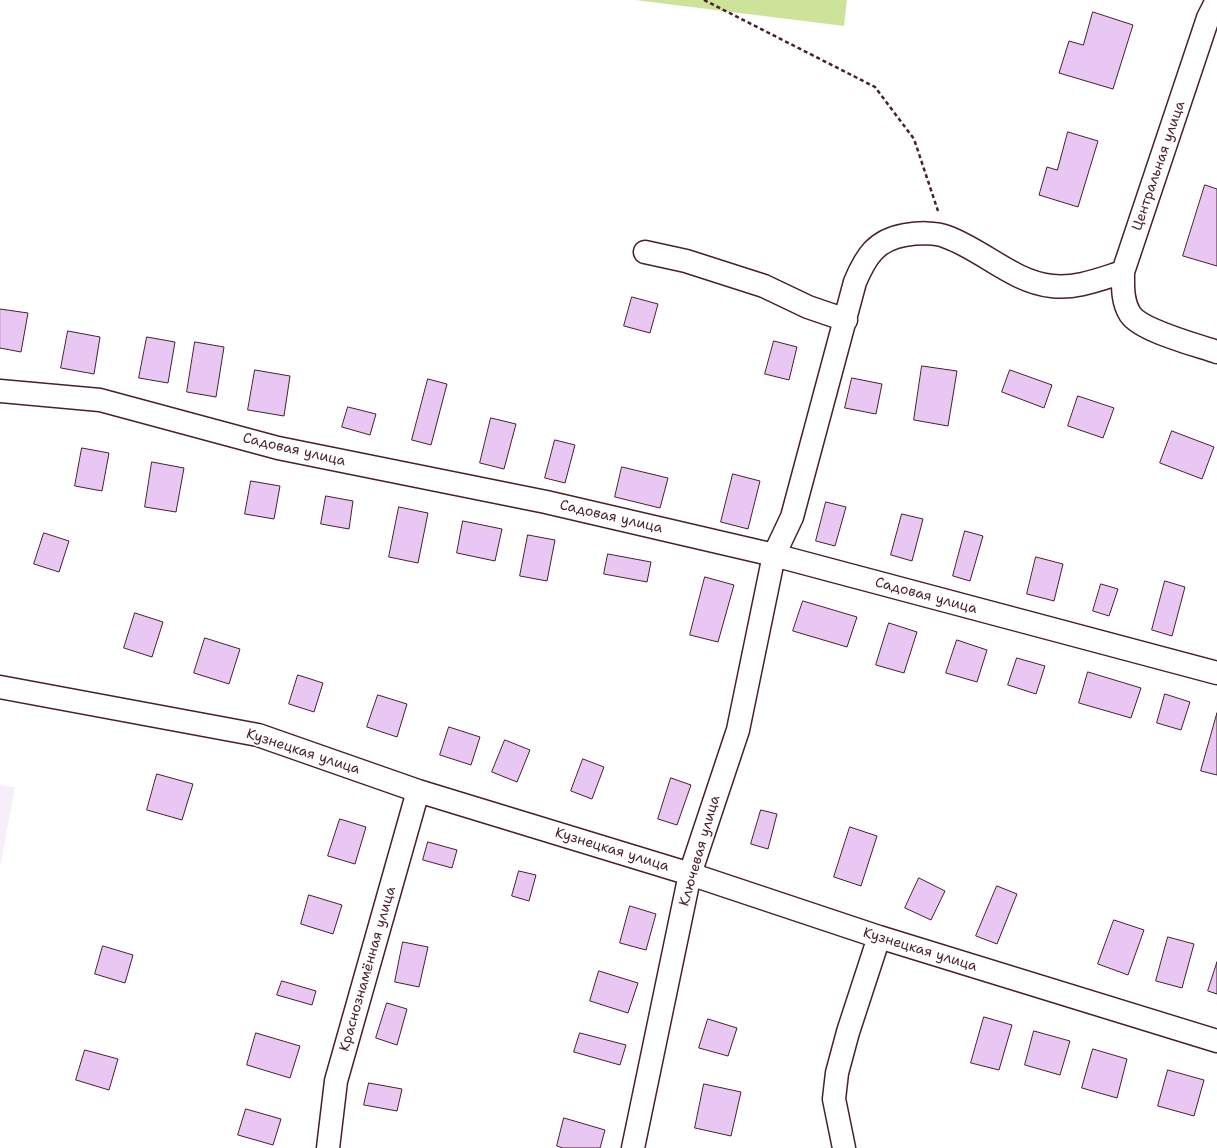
<!DOCTYPE html>
<meta charset="utf-8">
<style>
body{margin:0}
canvas{display:block;background:#fff}
</style>
<canvas width="1217" height="1148"></canvas>
<script>
const g = document.querySelector('canvas').getContext('2d');
g.lineJoin = 'round';
function paint(path, color) { g.fillStyle = color; g.fill(path, 'evenodd'); }
function stroke(path, color, width, dash) { g.strokeStyle = color; g.lineWidth = width; g.lineCap = dash ? 'butt' : 'round'; g.setLineDash(dash || []); g.stroke(path); }
function write(font, color, halo, rows, align = 'center') {
  g.font = font + ' "Shantell Sans",sans-serif'; g.lineWidth = 3.5; g.setLineDash([]); g.textBaseline = 'middle'; g.strokeStyle = halo; g.fillStyle = color; for (const [text, x, y, turn = 0] of rows) {
    g.save(); g.translate(x, y); g.rotate((+turn || 0) * Math.PI / 180); g.textAlign = isNaN(turn) ? turn : align; if (halo) g.strokeText(text, 0, 0); g.fillText(text, 0, 0); g.restore();
  }
}
paint(new Path2D(`
 M0,785L15,787L0,868Z`), '#f8eefb');
paint(new Path2D(`
 M635,0H847L844,26Z`), '#cde399');
const building = new Path2D(`
 M1093,12L1133,25L1113,89L1059,73L1069,41L1083,45Z
 M1068,132L1098,141L1078,207L1039,195L1047,167L1057,170Z
 M1205,185L1217,189V266L1183,256Z
 M632,297L658,304L650,333L624,326Z
 M0,309L28,313L21,352L0,348Z
 M68,331L100,337L94,374L61,368Z
 M147,337L175,342L168,383L139,378Z
 M774,341L797,347L789,380L765,374Z
 M195,342L224,347L216,397L187,392Z
 M922,366L957,371L948,426L914,420Z
 M255,370L290,376L284,416L248,410Z
 M1010,370L1052,385L1044,408L1002,392Z
 M852,378L882,384L876,414L845,408Z
 M428,379L447,384L431,445L412,440Z
 M1078,396L1114,408L1103,438L1068,426Z
 M348,407L376,414L370,435L342,427Z
 M491,418L516,424L504,469L480,463Z
 M1172,431L1214,447L1202,479L1160,463Z
 M555,440L575,445L565,483L545,478Z
 M82,448L109,453L102,491L75,486Z
 M152,462L184,468L176,512L145,507Z
 M622,467L668,478L660,508L615,497Z
 M733,474L760,481L748,529L721,522Z
 M251,481L280,486L274,519L245,514Z
 M326,496L353,501L349,529L321,524Z
 M826,502L846,507L835,546L816,541Z
 M399,507L428,513L418,563L389,557Z
 M902,514L923,519L912,561L891,555Z
 M463,521L502,529L495,561L457,553Z
 M965,531L983,536L970,581L953,576Z
 M44,533L69,541L59,572L34,564Z
 M528,535L555,540L547,581L520,576Z
 M608,554L651,562L647,582L604,574Z
 M1036,557L1063,564L1054,601L1027,594Z
 M705,577L734,585L718,642L690,635Z
 M1165,581L1185,587L1172,636L1152,630Z
 M1101,584L1118,589L1109,616L1093,611Z
 M803,601L857,617L847,647L793,631Z
 M135,613L163,622L152,657L124,648Z
 M889,623L917,632L904,673L876,665Z
 M205,638L240,649L229,684L194,673Z
 M957,640L987,650L977,682L946,673Z
 M1017,658L1045,666L1036,694L1008,685Z
 M1088,672L1141,688L1131,718L1079,703Z
 M298,675L323,683L314,712L289,704Z
 M1165,694L1190,702L1181,730L1157,723Z
 M378,695L407,704L397,737L367,727Z
 M1217,713V775L1201,771Z
 M449,727L480,737L471,765L440,755Z
 M505,740L530,750L517,782L492,772Z
 M583,759L604,767L592,799L571,791Z
 M157,774L193,784L182,820L147,810Z
 M671,778L691,785L677,825L658,819Z
 M761,810L777,814L768,849L751,844Z
 M340,819L366,827L355,864L328,856Z
 M850,827L877,836L861,886L834,877Z
 M428,842L457,850L452,868L423,860Z
 M519,871L536,875L529,901L512,896Z
 M919,878L945,891L931,920L905,908Z
 M997,886L1017,894L997,944L976,936Z
 M309,895L342,905L333,934L301,924Z
 M630,906L656,914L646,950L620,943Z
 M1114,920L1144,930L1128,975L1098,964Z
 M1168,937L1194,944L1182,988L1156,981Z
 M403,942L428,947L419,987L395,982Z
 M103,946L133,955L125,983L95,974Z
 M1217,962V994L1208,991Z
 M599,971L638,983L628,1013L590,1001Z
 M282,981L316,991L312,1005L277,995Z
 M387,1003L407,1009L397,1045L376,1038Z
 M984,1017L1012,1025L999,1070L971,1063Z
 M708,1019L737,1028L728,1056L699,1048Z
 M1034,1031L1070,1041L1060,1075L1025,1065Z
 M256,1033L300,1046L290,1078L247,1065Z
 M580,1033L626,1045L620,1065L574,1052Z
 M1093,1049L1127,1059L1117,1098L1082,1088Z
 M85,1050L118,1059L109,1090L76,1080Z
 M1168,1070L1204,1080L1194,1116L1158,1106Z
 M369,1083L402,1089L397,1111L364,1105Z
 M704,1084L741,1092L731,1136L695,1128Z
 M246,1109L281,1119L273,1145L238,1135Z
 M564,1118L605,1130L600,1148H563L557,1146Z`);
paint(building, '#e8c7f3');
stroke(building, '#4a1f2b', 1);
const minor = new Path2D(`
 M1217,0L1208,18L1123,272C1123,286 1122,301 1130,314C1141,331 1197,345 1217,352
 M645,252L686,261L764,286L808,307L846,320
 M0,391L100,400L278,448L546,502L774,555L1217,673
 M0,687L258,735L418,791L690,874L879,937L1217,1041
 M328,1148L336,1081L418,791
 M633,1148L690,874L738,730L774,555L792,517L855,282C866,256 876,240 905,235C917,233 936,232 947,237C983,250 1013,282 1052,286C1076,289 1100,279 1123,272
 M844,1148L834,1099L837,1073L848,1032L879,937`);
stroke(minor, '#4a1f2b', 25);
stroke(new Path2D(`
 M704,0L875,87L914,139L938,211`), '#4a1f2b', 2.5, [4, 3]);
stroke(minor, '#fff', 22);
write('14px', '#4a1f2b', '#fff', [
 ["Центральная улица",1159,166,-71],
 ["Садовая улица",294,450,13],
 ["Садовая улица",611,517,13],
 ["Садовая улица",926,596,15],
 ["Кузнецкая улица",303,752,18],
 ["Кузнецкая улица",612,850,17],
 ["Ключевая улица",700,851,-74],
 ["Кузнецкая улица",920,950,17],
 ["Краснознамённая улица",368,969,-74]
]);
</script>
